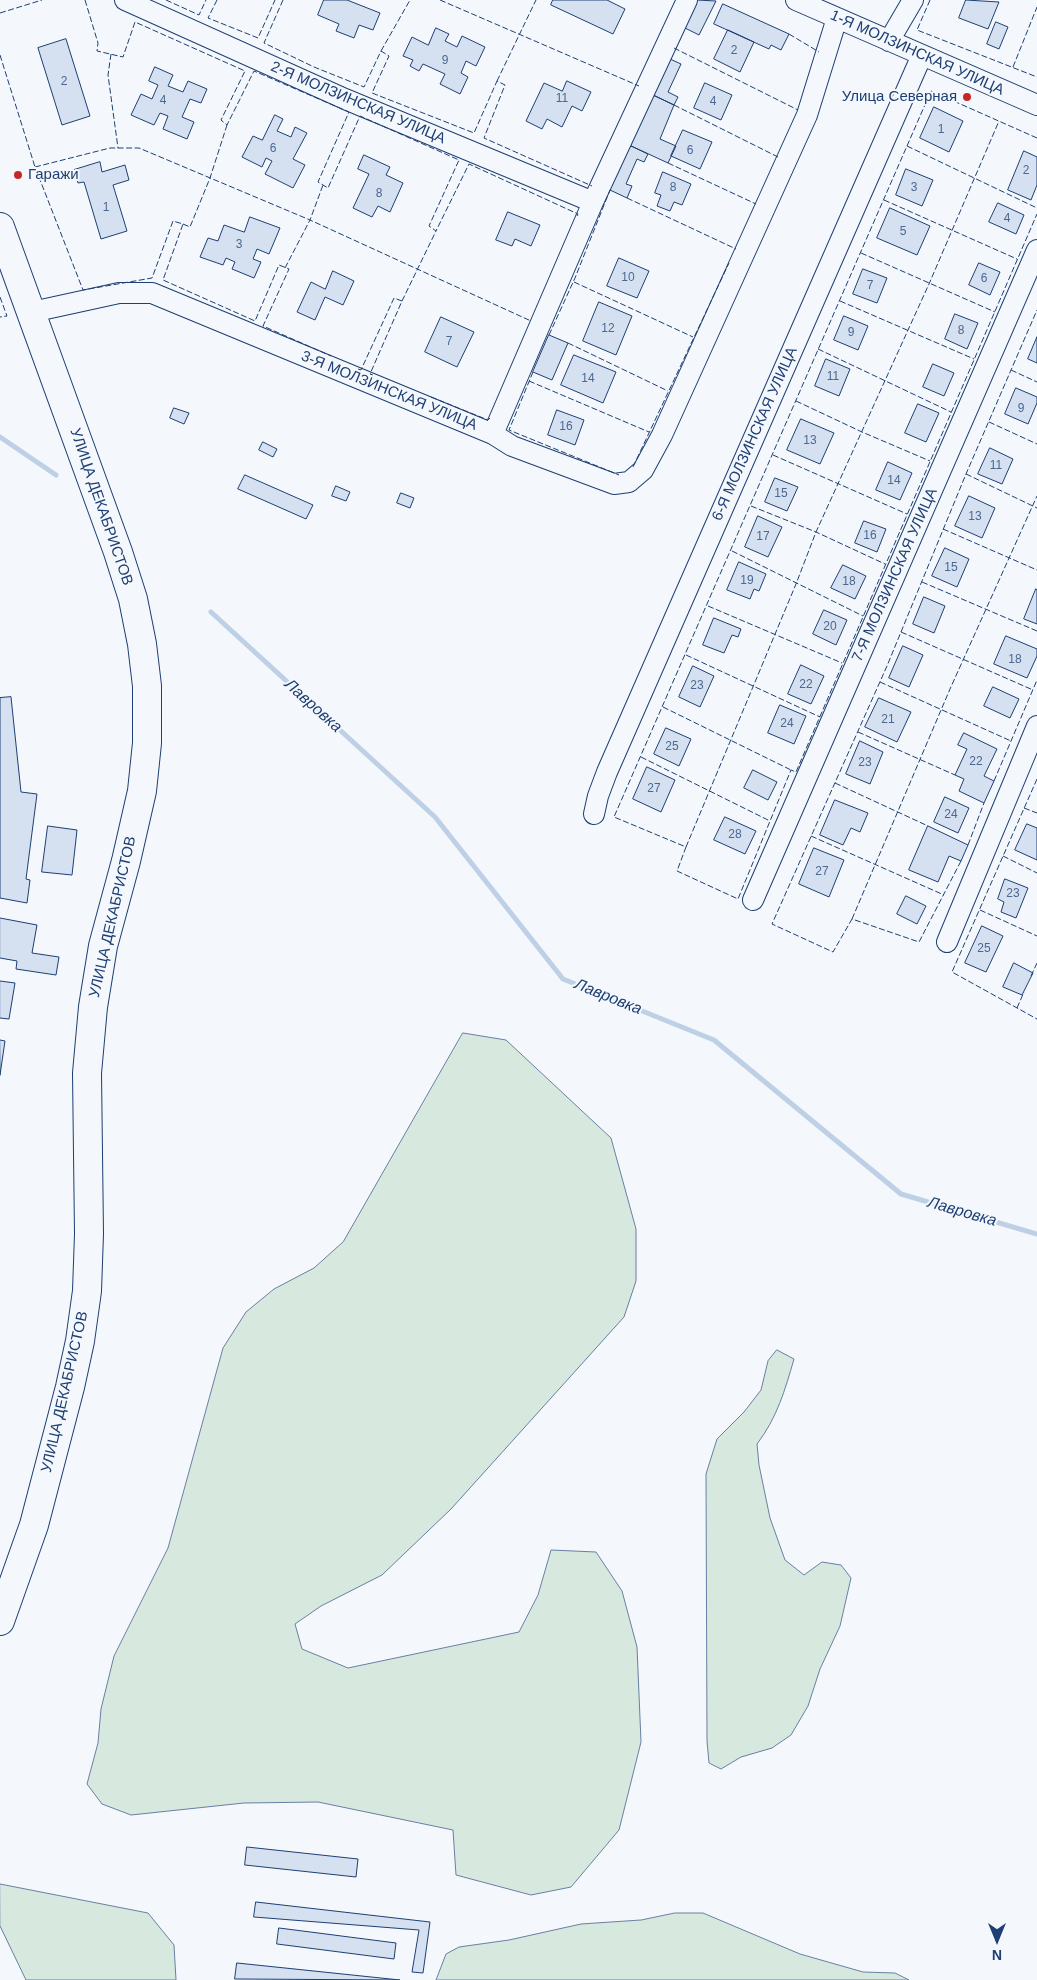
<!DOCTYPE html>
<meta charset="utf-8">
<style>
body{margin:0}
#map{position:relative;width:1037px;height:1980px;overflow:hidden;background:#f4f7fb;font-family:Arial,sans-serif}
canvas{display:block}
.north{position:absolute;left:972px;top:1915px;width:50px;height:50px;-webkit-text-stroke:4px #f4f7fb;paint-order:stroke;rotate:180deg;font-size:14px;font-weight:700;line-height:20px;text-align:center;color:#1d3f73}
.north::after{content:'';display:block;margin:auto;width:18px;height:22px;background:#1d3f73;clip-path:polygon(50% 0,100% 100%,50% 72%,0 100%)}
</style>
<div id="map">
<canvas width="1037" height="1980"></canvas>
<div class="north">N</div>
</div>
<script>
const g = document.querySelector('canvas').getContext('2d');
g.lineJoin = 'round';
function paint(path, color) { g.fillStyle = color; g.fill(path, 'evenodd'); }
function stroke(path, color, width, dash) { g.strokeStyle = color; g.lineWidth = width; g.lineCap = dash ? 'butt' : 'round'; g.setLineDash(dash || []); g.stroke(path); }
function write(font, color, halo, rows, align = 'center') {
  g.font = font + ' Arial,sans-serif'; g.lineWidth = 4; g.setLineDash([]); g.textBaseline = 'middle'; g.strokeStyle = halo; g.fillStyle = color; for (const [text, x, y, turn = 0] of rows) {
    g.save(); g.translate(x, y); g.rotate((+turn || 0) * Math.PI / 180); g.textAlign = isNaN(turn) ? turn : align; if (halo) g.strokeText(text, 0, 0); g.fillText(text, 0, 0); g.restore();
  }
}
const green = new Path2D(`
 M463,1033L506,1040L611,1138L636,1229V1281L624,1317L451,1509L382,1575L321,1606L295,1624L302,1649L348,1668L519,1632L538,1595L551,1550L596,1552L622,1591L637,1647L641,1742L619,1830L571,1887L531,1895L456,1875L453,1830L318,1802L244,1803L131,1815L102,1804L87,1784L98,1743L101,1709L114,1656L168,1548L223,1348L246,1312L274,1289L314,1268L343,1242Z
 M777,1350L794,1359C785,1390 777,1418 757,1444L759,1465L770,1518L785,1560L804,1575L822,1562L841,1565L851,1578L840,1626L820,1669L808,1706L791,1735L772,1748L741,1757L721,1769L709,1763L707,1741L706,1474L717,1439L744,1412L761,1390L768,1361Z
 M0,1884L148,1913L174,1945L176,1980H26L0,1926Z
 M675,1913H703L800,1954L863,1972L895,1973L909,1980H436L446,1954L459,1947L509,1940L581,1924L641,1920Z`);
paint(green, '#d7e8df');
stroke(green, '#687fa3', 1);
stroke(new Path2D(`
 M0,437L56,475
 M211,612L435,817L563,979L714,1040L901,1194L1037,1234`), '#bed0e5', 5);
const building = new Path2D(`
 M324,0H347L380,13L373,30L359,25L354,38L336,31L339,24L318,15Z
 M553,0H607L625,9L613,34L551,5Z
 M697,0L716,1L699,35L683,27Z
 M966,0L999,2L988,29L959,18Z
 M723,4L789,34L781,50L771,45L769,49L714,24Z
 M996,22L1008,27L999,49L987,44Z
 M436,28L449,34L445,41L457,47L462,36L485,47L476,66L466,61L461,73L468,77L460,94L440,84L445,74L423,64L419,71L410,66L413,60L403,56L412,37L428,45Z
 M728,30L754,42L740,72L714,59Z
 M66,39L90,116L62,125L38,48Z
 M670,59L681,64L668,92L678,97L674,105L653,95Z
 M155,67L173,75L168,86L183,92L188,81L207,89L201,103L190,99L182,117L194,122L187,139L163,129L168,116L160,113L154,125L131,115L141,94L152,99L158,85L149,81Z
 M567,81L591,92L582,111L572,106L562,127L547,119L542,129L526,121L544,83L562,91Z
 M705,83L732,95L721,120L694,108Z
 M653,95L674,105L660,139L676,146L668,163L629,145Z
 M934,107L963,121L949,152L920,138Z
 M275,115L283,119L277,131L291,137L295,127L307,133L293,159L305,165L293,188L265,174L272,161L266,158L262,167L242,157L253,136L262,140Z
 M683,130L712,142L700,169L671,156Z
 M629,145L648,154L644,162L637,159L626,184L632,186L627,198L610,190Z
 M1024,151L1037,157V185L1031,200L1008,190Z
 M364,155L390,167L386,175L403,183L390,212L378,206L372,217L353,208L369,174L358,169Z
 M100,162L102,172L125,165L129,180L113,185L127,231L101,239L84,182L78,183L74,170Z
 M906,169L933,180L922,206L896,195Z
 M663,172L691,184L682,205L674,202L670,211L657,206L661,195L655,193Z
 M998,203L1024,215L1016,234L989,222Z
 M890,208L930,226L917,255L877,238Z
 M508,212L540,225L531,246L515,239L512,246L496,240Z
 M250,217L280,228L269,254L257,249L253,259L261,262L254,278L232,269L235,262L226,258L223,265L200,257L208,238L218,241L224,225L244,232Z
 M619,258L649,271L637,298L607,286Z
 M979,263L1000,272L990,295L969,285Z
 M863,269L887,278L877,303L853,294Z
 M333,271L354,281L343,305L325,297L315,320L297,312L311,282L325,289Z
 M599,302L632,316L616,355L583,341Z
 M955,314L978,323L967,349L945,339Z
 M844,316L868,326L858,350L834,340Z
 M441,317L474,332L457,367L425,352Z
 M549,335L568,343L552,380L533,372Z
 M1037,337V363L1028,359Z
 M574,355L616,372L603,403L561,385Z
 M826,359L850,369L839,396L815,386Z
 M933,364L954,373L944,396L923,387Z
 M1016,388L1037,397V403L1028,424L1005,414Z
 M918,404L939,413L926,442L905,433Z
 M174,408L189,413L184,424L170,418Z
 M557,410L584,420L575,445L548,435Z
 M801,419L834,433L820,464L787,450Z
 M263,442L277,449L273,457L259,450Z
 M990,448L1013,459L1002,484L978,474Z
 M888,462L912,473L900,500L876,490Z
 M245,475L313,505L306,519L238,489Z
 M775,478L798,487L787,511L765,502Z
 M336,486L350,492L346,501L332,496Z
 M401,493L414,498L410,508L397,503Z
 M969,496L995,508L982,538L955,526Z
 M758,516L782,527L768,557L745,547Z
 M864,521L886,529L877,552L855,543Z
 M945,548L969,559L957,587L932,576Z
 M739,562L766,574L759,591L754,589L750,599L727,590Z
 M843,565L866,576L855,599L831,588Z
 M1036,589L1037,590V624L1024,619Z
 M924,597L945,606L934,633L913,624Z
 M824,610L847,620L836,645L813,634Z
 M714,618L741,629L738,637L732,635L724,653L703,645Z
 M1006,636L1037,649V656L1027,678L994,664Z
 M903,646L923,655L909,687L889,678Z
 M801,665L824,676L811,704L788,694Z
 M693,666L714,676L700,707L679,697Z
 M993,687L1019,699L1010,718L984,706Z
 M11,697L21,792L37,794L26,879L30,880L27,903L0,898V698Z
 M879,698L911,712L897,742L865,727Z
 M780,705L806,716L794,744L768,733Z
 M666,728L691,739L679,766L654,754Z
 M964,733L997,749L984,776L994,781L984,803L959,791L964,779L955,775L967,749L958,745Z
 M860,741L883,752L870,784L846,774Z
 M647,767L675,780L661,812L633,799Z
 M753,770L777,782L768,800L744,788Z
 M945,797L969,808L958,833L934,822Z
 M835,800L868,813L860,832L851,828L843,845L820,835Z
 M725,817L756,831L745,854L714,840Z
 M1027,824L1037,828V860L1015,850Z
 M48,826L77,830L72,875L42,872Z
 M928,826L968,845L961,861L949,856L938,882L909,870Z
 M814,848L844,860L829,897L799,884Z
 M1005,879L1028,888L1016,918L1001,912L1004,902L998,899Z
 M906,896L926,906L917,924L897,914Z
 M0,918L37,925L32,953L59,957L56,975L16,969L17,961L0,958Z
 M982,926L1003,936L986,972L965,963Z
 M1014,963L1033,973L1022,995L1003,987Z
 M0,981L15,983L9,1019L0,1018Z
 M0,1040L5,1041L0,1075Z
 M247,1847L358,1859L356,1877L245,1865Z
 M256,1902L430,1922L423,1973L412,1972L419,1930L254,1917Z
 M279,1928L396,1943L394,1959L277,1944Z
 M237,1963L400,1980L235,1979Z`);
paint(building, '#d5e0f0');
stroke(building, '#1d3f73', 1);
const minor = new Path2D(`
 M125,0L345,99L593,202
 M796,0L1037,105
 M889,41L913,0
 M32,312L119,293H152L493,434L512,446L614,484L629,482L643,470L662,435L807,115L837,18
 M493,434L593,202L687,0
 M594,814L598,796L607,772L922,55
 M753,900L1037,250
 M947,942L1037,726`);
const highway = new Path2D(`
 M0,227L118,552L133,599L142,644L147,686V743L142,791L126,861L103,946L93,1007L87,1073L89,1234L87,1291L80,1341L70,1387L34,1525L0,1621`);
stroke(minor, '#1d3f73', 22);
stroke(highway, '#1d3f73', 30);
stroke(minor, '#f4f7fb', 20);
stroke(highway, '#f4f7fb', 28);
stroke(new Path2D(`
 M85,0L98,43L97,51L123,57L135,22L245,71L221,120L227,125L254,71L349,112L318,182L328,188L360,116L459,160L429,226L436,231L469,164L578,214L577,216
 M166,0L199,15L206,0
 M217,0L208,18L258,38L275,0
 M283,0L264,43L314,67L364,87L381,51L389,56L372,93L474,133L497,81L505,85L484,138L592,186
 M440,0L639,86
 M930,0L917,30L1037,77
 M0,13L42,0
 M789,34L819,52
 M674,48L798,110
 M381,51L410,0
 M111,54L108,75L118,148
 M0,55L35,167L83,290L152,278L173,221L183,224L163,280L255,321L279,265L289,269L263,326L331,356
 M1013,67L1037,7
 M497,81L536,0
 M674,105L778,157
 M1037,138L931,91L614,817L686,847L677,871L738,899L791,770L796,772L1037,214
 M907,146L1037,208
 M668,163L756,204
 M35,167L110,148H139L310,220L531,321
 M627,198L736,249
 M884,200L1017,259
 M183,224L190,227L210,178L227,125
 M861,253L995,312
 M285,268L310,220L323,185
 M574,282L693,337
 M0,297L7,316L0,317
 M402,301L436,231
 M840,301L974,359
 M549,335L575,278L610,190
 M568,343L668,391
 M818,349L951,412
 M358,369L361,370L394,298L402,301L370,374L373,375
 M1011,370L1037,382
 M533,372L509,430L619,475
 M529,381L649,432
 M431,397L488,420L490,418
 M796,401L862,432L930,461
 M989,422L1037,444
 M773,455L907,514
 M633,467L729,263
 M966,474L1037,508
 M751,506L816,532L885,564
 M943,529L1037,570
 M732,551L863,616
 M922,582L1037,631
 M708,606L842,663
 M901,632L1033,690
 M686,655L820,717
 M880,682L1011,741
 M663,707L791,770
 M858,732L955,775
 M641,757L770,821
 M1037,779L952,972L1037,1019
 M994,781L1037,680
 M835,783L928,826
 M1024,808L1037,813
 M811,836L944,895
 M968,845L984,803
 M686,847L796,584L816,532L929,284L999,121
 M1003,856L1037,873
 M961,861L919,942L852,919L833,952L772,924L887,666L966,474L1037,310
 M980,910L1037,936
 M852,919L950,689L1037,496
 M1031,976L1037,963
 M1017,1008L1024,992`), '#1d3f73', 1, [6, 2.5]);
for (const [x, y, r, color] of [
 [967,97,5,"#c62828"],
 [18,175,5,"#c62828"]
]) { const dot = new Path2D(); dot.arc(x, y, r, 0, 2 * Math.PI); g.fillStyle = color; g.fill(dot); stroke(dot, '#f4f7fb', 2); }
write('12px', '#4b6792', null, [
 ["2",734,51],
 ["9",445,61],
 ["2",64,82],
 ["11",562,99],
 ["4",163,101],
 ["4",713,102],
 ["1",941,130],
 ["6",273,149],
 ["6",690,151],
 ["2",1026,171],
 ["8",673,188],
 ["3",914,188],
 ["8",379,194],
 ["1",106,208],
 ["4",1007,219],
 ["5",903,232],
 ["3",239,245],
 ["10",628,278],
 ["6",984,279],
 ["7",870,286],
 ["12",608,329],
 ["8",961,331],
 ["9",851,333],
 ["7",449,342],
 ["11",833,377],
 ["14",588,379],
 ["9",1021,409],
 ["16",566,427],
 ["13",810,441],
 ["11",996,466],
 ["14",894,481],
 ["15",781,494],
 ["13",975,517],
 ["16",870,536],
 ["17",763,537],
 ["15",951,568],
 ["19",747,581],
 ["18",849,582],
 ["20",830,627],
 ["18",1015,660],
 ["22",806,685],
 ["23",697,686],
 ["21",888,720],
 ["24",787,724],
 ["25",672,747],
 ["22",976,762],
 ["23",865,763],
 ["27",654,789],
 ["24",951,815],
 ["28",735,835],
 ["27",822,872],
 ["23",1013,894],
 ["25",984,949]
]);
write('15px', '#1d3f73', '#f4f7fb', [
 ["1-Я МОЛЗИНСКАЯ УЛИЦА",917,53,24],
 ["2-Я МОЛЗИНСКАЯ УЛИЦА",358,103,23],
 ["3-Я МОЛЗИНСКАЯ УЛИЦА",389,391,22],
 ["6-Я МОЛЗИНСКАЯ УЛИЦА",755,434,-66],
 ["УЛИЦА ДЕКАБРИСТОВ",101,507,71],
 ["7-Я МОЛЗИНСКАЯ УЛИЦА",895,575,-66],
 ["УЛИЦА ДЕКАБРИСТОВ",113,917,-77],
 ["УЛИЦА ДЕКАБРИСТОВ",65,1392,-77]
]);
write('15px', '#1d3f73', '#f4f7fb', [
 ["Улица Северная",957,97],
 ["Гаражи",28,175,"left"]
], 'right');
write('italic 16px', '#1d3f73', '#f4f7fb', [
 ["Лавровка",313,706,42],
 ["Лавровка",608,997,22],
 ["Лавровка",962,1212,16]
]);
</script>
